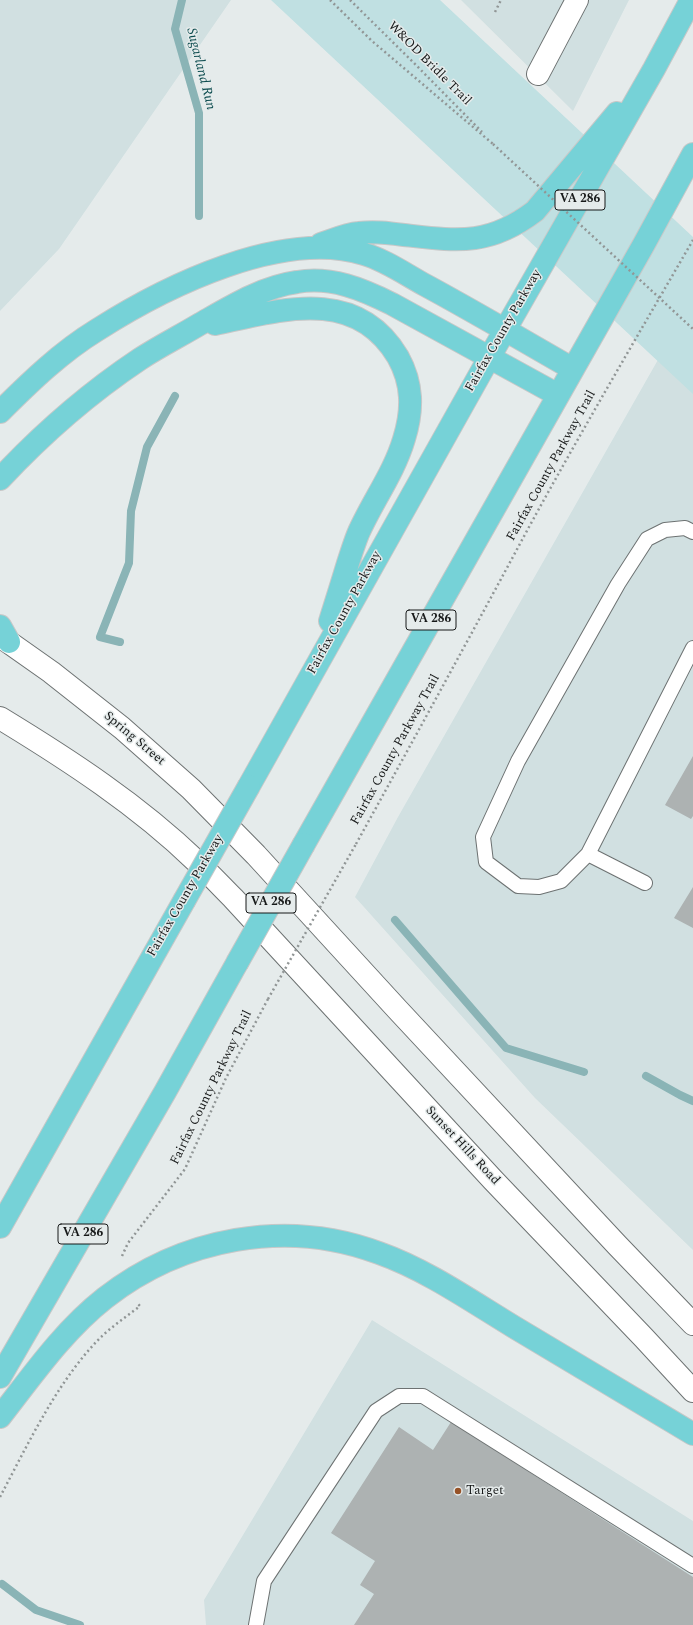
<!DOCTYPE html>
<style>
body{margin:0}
canvas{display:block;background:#e5ebeb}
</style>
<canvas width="693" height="1625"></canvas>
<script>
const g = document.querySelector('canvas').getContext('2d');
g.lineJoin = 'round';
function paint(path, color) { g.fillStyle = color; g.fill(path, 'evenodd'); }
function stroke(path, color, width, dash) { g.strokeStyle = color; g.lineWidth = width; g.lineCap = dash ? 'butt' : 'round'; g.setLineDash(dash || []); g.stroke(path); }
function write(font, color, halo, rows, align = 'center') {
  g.font = font + ' Spectral,serif'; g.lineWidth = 3; g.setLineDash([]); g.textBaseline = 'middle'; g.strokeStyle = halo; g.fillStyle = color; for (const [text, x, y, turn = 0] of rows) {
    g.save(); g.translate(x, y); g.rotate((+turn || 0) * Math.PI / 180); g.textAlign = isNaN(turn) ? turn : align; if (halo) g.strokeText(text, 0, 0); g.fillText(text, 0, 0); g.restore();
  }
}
paint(new Path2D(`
 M0,0H231L59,249L0,311Z
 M461,0H629L573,111Z
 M659,358L693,390V1250L535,1098L355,897L398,817Z
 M372,1320L693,1521V1625H206L204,1600Z`), '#d1e0e1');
paint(new Path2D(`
 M271,0H440L693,237V394Z`), '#c0e0e2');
stroke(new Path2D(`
 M182,0L175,29L199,113V216
 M120,642L100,637L129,563L131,511L147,447L175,396
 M395,920L506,1048L584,1072
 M646,1076L680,1095L693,1101
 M2,1584L36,1610L80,1625`), '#8ab4b6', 8);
paint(new Path2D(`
 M693,756V816L691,819L665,805Z
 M693,887V928L674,918Z
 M451,1422L693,1577V1625H354L374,1594L360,1585L375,1561L331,1533L399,1427L433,1450Z`), '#adb2b2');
const service = new Path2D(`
 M693,532L685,528L665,530L647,539L618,584L518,761L483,837L486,862L518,886L539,887L561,881L588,854L693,648
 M588,854L645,883
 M256,1625L264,1581L376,1411L399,1396H423L693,1566`);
const minor = new Path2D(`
 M538,74L577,0`);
const secondary = new Path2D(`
 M0,636L51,672L122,728L191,789L256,855L397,1009L617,1245L693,1324
 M0,718C69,760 138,805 196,861C209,873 221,886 233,898L493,1180L644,1338L693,1391`);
const trunk = new Path2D(`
 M321,244C333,240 346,234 359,233C374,231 389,233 404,235C458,241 489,246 535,211L617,113
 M215,324C281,310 356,286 398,357C413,384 413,410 404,439C394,473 372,502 358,534C354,544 351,554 348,563C342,583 336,602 330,621
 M0,412C30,382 61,352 97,330C166,286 282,229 364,254C385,260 405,274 425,285C475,312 524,341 573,369
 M0,479C42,434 89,393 140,359C160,346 180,336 200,324C230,307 262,287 297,282C331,276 362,289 392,304L558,395
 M0,626L9,642
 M249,786L489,358L654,69L691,0
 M304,844L644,244L693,154
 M0,1227L184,901
 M0,1377L165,1092L237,963
 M0,1417C32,1376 63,1331 105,1298C182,1238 286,1218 379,1253C427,1270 471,1301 514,1327C574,1363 633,1398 693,1434`);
stroke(service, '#6d7272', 16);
stroke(minor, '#6d7272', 24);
stroke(secondary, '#6d7272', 24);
stroke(trunk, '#c7c8c8', 24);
stroke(new Path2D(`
 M330,0L372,41L493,144
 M350,0L413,62L482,132
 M495,12L501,0
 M356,844C414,739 472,633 529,527C582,430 638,335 693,240
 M122,1256L128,1243L185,1169L226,1078L268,999
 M0,1497C28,1444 57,1382 99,1339C111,1327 126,1317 140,1306L138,1304`), '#919696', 2.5, [2, 3]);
stroke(service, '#fff', 14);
stroke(minor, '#fff', 22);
stroke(secondary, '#fff', 22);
stroke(trunk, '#76d2d7', 22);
const trunkBridge = new Path2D(`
 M184,901L249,786
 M237,963L304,844`);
stroke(trunkBridge, '#c7c8c8', 24, []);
stroke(new Path2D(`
 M493,144L693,329
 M268,999L356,844`), '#919696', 2.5, [2, 3]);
stroke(trunkBridge, '#76d2d7', 22);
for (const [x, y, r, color] of [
 [458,1491,4,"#975227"]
]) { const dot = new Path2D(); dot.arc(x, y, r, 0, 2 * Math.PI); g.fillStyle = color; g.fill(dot); stroke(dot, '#e5ebeb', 1.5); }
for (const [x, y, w] of [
 [580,200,50],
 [431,620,50],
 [271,903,50],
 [83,1234,50]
]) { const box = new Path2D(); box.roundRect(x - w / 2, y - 10, w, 20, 3); g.fillStyle = '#e5ebeb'; g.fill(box); stroke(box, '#171919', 1); }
write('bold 12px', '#171919', null, [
 ["VA 286",580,200],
 ["VA 286",431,620],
 ["VA 286",271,903],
 ["VA 286",83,1234]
]);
write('13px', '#171919', '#e5ebeb', [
 ["W&OD Bridle Trail",429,64,45],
 ["Fairfax County Parkway",504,331,-60],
 ["Fairfax County Parkway Trail",552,466,-61],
 ["Fairfax County Parkway",345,613,-61],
 ["Spring Street",134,739,40],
 ["Fairfax County Parkway Trail",396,750,-61],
 ["Fairfax County Parkway",186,896,-60],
 ["Fairfax County Parkway Trail",212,1088,-64],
 ["Sunset Hills Road",462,1146,47]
]);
write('13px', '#171919', '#e5ebeb', [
 ["Target",466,1491]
], 'left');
write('italic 14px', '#0e4d50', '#e5ebeb', [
 ["Sugarland Run",200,69,76]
]);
</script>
